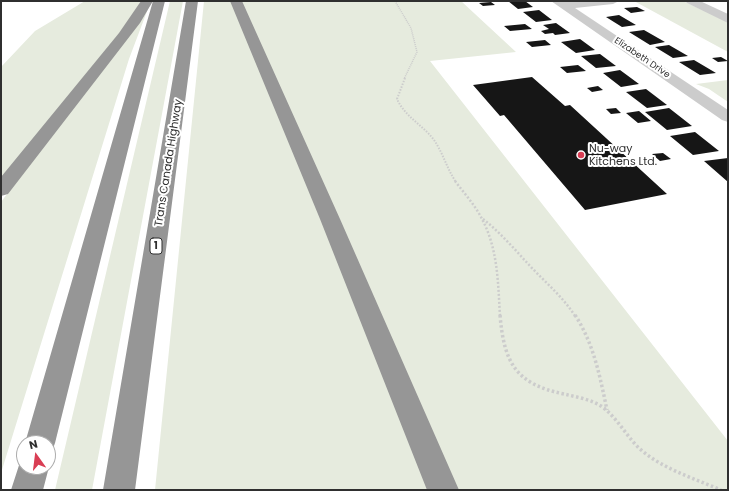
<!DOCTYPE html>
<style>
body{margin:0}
#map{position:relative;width:729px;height:491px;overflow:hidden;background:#fff;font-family:Poppins,sans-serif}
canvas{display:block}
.frame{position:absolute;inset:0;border:2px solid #2f2f2f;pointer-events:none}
.north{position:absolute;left:16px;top:435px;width:40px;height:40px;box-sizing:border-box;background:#fff;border:1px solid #acacac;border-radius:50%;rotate:346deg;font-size:11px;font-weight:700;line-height:16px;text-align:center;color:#2f2f2f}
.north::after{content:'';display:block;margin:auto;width:14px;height:18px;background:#d93e54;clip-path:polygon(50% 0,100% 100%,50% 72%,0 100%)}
</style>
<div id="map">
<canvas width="729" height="491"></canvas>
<div class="frame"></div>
<div class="north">N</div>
</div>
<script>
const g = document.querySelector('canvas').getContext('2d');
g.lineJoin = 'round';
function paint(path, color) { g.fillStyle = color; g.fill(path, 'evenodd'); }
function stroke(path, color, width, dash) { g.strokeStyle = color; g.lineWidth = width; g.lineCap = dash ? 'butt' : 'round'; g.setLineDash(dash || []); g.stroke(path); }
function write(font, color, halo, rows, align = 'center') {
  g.font = font + ' Poppins,sans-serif'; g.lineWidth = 4; g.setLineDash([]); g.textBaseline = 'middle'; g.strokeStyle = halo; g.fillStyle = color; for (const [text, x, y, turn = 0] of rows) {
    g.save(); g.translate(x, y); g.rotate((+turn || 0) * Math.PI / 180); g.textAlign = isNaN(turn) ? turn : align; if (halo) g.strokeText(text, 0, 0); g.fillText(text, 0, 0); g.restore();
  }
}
paint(new Path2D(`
 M85,1H141L131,19L1,179V67L35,31Z
 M170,1H183L92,490H55Z
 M204,1H232L300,166L429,490H155Z
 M240,1H461L516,52L430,61L728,441V490H456Z
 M634,1H683L728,22V52Z
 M149,6L129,59L1,473V202Z
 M728,80V102L709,89L696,84Z`), '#e6ebde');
paint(new Path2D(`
 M508,1H525L533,7L518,9Z
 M491,2L495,5L483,6L479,3Z
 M637,7L645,11L631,13L624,8Z
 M539,10L552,20L536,22L523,12Z
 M619,15L636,25L622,27L606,17Z
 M556,23L570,33L555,35L553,33L545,34L541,31L549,29L543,25Z
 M525,24L532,29L510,31L504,26Z
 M644,30L665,42L650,45L629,32Z
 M580,39L595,50L576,53L561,42Z
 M545,40L551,45L532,47L526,42Z
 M669,45L688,56L673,58L655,47Z
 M600,54L616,66L596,68L581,56Z
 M721,57L728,61L718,62L712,58Z
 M694,60L716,73L700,75L679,62Z
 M578,65L586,71L567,73L560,67Z
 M620,70L639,84L621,87L603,73Z
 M532,77L565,106L570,105L667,194L585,210L504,115L500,116L473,85Z
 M598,86L603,90L592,92L587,88Z
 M646,89L667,105L647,108L626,92Z
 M616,108L621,113L611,114L606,109Z
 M669,108L692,126L667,130L645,112Z
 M639,111L651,121L638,123L626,113Z
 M695,132L719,151L693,155L670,136Z
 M663,153L671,159L660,161L652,154Z
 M728,158V182L704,161Z`), '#161616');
stroke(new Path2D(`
 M395,1L411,28L417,52L404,79`), '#ccc', 1.5, [1, 1]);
stroke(new Path2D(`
 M405,78L397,99C405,117 423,125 434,140C443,153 447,169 456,182`), '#ccc', 2, [1.5, 1.5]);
stroke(new Path2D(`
 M455,181C464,193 475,205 482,219C498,249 498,283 500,316
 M483,219C501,233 516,251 531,267C547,284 563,297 575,316`), '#ccc', 2.5, [2, 2]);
stroke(new Path2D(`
 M500,315C504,362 515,384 564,394C576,397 590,399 601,406C617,417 626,436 640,449C663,469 693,478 721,490
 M575,315C594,344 600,377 607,410`), '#ccc', 3.5, [2.5, 2.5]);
paint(new Path2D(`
 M551,1L567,2L619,1L613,4L575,8L728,110V122L722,120Z
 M685,1H700L728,14V23L687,3Z`), '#ccc');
paint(new Path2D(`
 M141,1H153L140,23L8,194L1,196V177L119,33Z
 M153,1H165L55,443L51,454L48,455V443H25Z
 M186,1H198L135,490H103Z
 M230,1H242L340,219L459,490H427L320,219Z
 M24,455V467H48V465L49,467L43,490H11L22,456Z`), '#969696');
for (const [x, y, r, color] of [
 [581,155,4,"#d93e54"]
]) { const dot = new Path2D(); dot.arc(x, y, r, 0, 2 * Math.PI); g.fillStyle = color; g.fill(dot); stroke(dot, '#fff', 1.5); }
write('9px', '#2f2f2f', '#fff', [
 ["Elizabeth Drive",642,58,34]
]);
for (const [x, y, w] of [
 [156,246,12]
]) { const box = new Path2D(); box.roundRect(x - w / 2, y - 8, w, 16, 3); g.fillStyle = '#fff'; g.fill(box); stroke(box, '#2f2f2f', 1); }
write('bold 10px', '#2f2f2f', null, [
 ["1",156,246]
]);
write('11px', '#2f2f2f', '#fff', [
 ["Nu-way",589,149],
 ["Kitchens Ltd.",589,162]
], 'left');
write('11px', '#2f2f2f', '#fff', [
 ["Trans Canada Highway",169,163,-81]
]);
</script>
